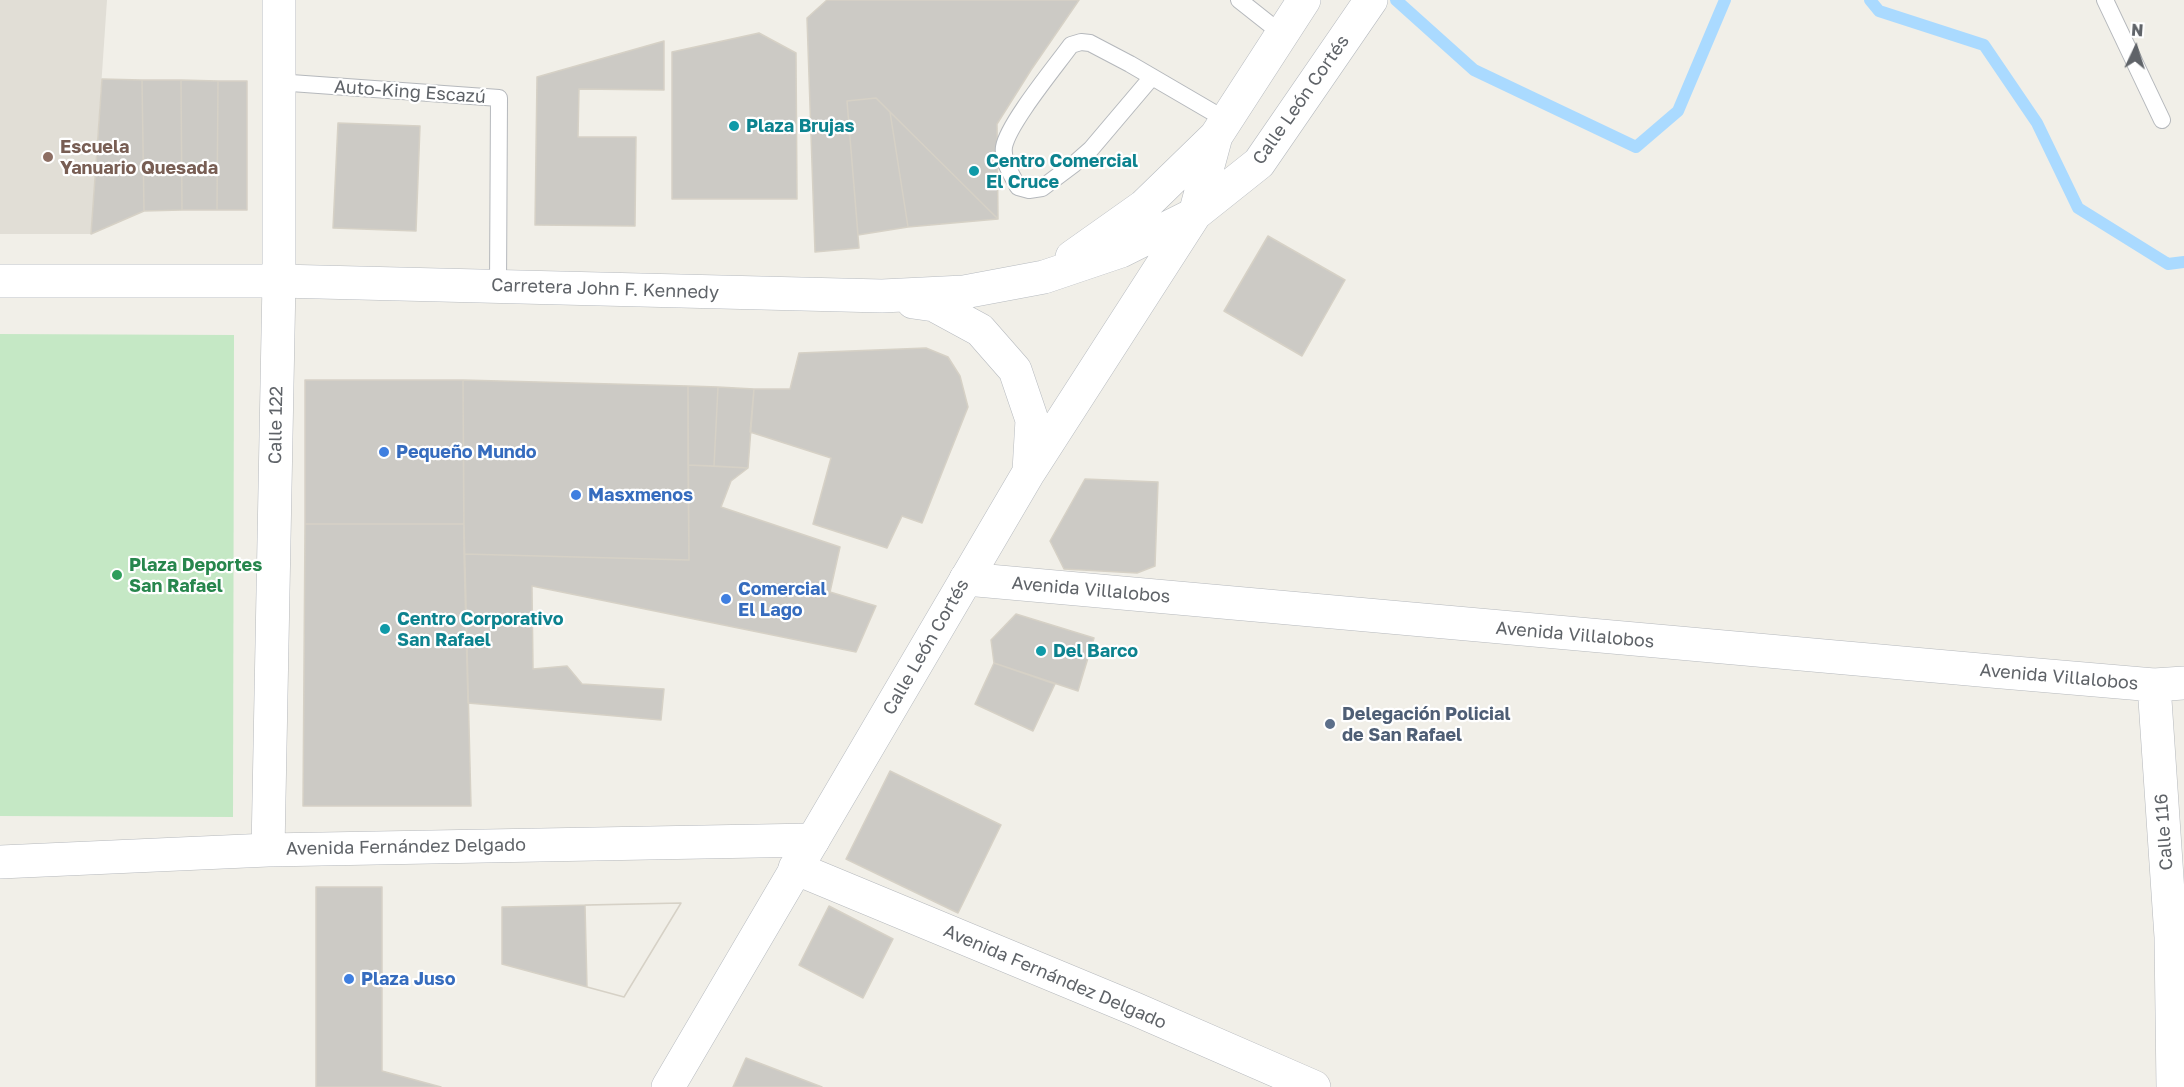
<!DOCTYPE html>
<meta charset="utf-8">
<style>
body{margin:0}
#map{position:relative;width:2184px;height:1087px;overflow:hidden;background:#f1efe8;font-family:"Golos Text",sans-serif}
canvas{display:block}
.north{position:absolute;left:2106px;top:18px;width:60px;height:60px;-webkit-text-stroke:4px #fff;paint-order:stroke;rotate:4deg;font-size:16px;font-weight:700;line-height:24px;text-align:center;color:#5f6368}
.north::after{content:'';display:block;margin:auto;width:21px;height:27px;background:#5f6368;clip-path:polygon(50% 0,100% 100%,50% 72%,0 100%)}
</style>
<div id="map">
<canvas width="2184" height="1087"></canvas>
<div class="north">N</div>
</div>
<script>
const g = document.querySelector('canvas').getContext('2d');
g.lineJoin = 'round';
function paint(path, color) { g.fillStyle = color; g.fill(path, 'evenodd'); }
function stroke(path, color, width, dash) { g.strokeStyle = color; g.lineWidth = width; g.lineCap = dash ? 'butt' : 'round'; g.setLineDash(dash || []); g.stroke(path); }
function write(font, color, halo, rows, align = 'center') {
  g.font = font + ' "Golos Text",sans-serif'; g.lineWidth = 4.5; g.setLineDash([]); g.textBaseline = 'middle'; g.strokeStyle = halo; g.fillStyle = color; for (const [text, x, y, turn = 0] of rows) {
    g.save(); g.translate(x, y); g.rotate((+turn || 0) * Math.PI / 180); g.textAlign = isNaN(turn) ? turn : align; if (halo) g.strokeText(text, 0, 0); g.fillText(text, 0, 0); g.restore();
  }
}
paint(new Path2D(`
 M0,0H107L91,234H0Z`), '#e1ded6');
paint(new Path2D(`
 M0,334L234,335L233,817L0,816Z`), '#c5e8c5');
stroke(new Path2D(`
 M1396,0L1474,70L1636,147L1678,111L1725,0
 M1870,0L1879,11L1984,45L2037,123L2078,208L2168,264L2184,262`), '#aadaff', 12);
const building = new Path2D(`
 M827,0H1079L1031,70L997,124L998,219L876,98L847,101L859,248L815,252L807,18Z
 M759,33L796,53L797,199H672V52Z
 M664,41V90L579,89L578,137H636L635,226L535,225L537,77Z
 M102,79L142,80L144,211L91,234Z
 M142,80H181L182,210L144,211Z
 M181,80L218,81L217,210H182Z
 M218,81H247V210H217Z
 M876,98L890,112L908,227L858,235L847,101Z
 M890,112L998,219L908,227Z
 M338,123L420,126L416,231L333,228Z
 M1268,236L1345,280L1302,356L1224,311Z
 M926,348L948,357L960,376L968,407L922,523L902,516L887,548L813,524L831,458L750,432L754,389H790L799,353Z
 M305,380H463L464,524H305Z
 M463,380L688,386L689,560L464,554Z
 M688,386L718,387L714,466L688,465Z
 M718,387L754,389L748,468L714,466Z
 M688,465L748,468L731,481L721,507L840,547L830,592L876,606L856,652L532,586L533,669L567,666L582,684L664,689L661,720L468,703L464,554L689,560Z
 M1085,479L1158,482L1155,566L1137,573L1064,569L1050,541Z
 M305,524H464L471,806H303Z
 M1016,614L1094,638L1078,691L994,663L991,640Z
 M994,663L1055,684L1033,731L975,704Z
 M890,771L1001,825L958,913L846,859Z
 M316,887H382V1071L441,1087H316Z
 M681,903L624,997L502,964V907Z
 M681,903L624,997L587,987L585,905Z
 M829,906L893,939L863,998L799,965Z
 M746,1058L822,1087H733Z`);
paint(building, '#cccac5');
stroke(building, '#d6d1c6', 1.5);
const lane = new Path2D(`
 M1239,0L1282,34
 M2105,0L2162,120
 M1152,77L1091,149L1074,164L1042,188L1029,190L1018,187C1012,175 1002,161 1004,147C1008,124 1055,67 1071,45L1081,42L1090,43L1130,64L1226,120
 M277,82L499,98L498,286`);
const street = new Path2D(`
 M966,579L1991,671L2154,685L2184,683
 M2154,685L2171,937L2173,1087
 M268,850L279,281V0
 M0,862L268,850L813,840
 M795,868L1135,1009L1314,1087`);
const secondary = new Path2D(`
 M1072,257L1144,206L1216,136
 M0,281H279L882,296L964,292L1044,277L1121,251L1195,214L1259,163L1371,0
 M913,302L934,305L980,330L1015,370L1032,420L1029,471
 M668,1087L1029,472L1195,214L1216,136L1304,0`);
stroke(lane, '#b5b8bc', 18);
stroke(street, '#b5b8bc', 34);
stroke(secondary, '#b6babf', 34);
stroke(lane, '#fff', 16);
stroke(street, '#fff', 33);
stroke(secondary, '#fff', 33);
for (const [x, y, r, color] of [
 [734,126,6,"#0f9aa8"],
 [48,157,6,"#8d6e63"],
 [974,171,6,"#0f9aa8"],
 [384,452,6,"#3f7fe0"],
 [576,495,6,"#3f7fe0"],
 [117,575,6,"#2e9e5b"],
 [726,599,6,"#3f7fe0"],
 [385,629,6,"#0f9aa8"],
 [1041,651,6,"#0f9aa8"],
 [1330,724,6,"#5c6f8a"],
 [349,979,6,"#3f7fe0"]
]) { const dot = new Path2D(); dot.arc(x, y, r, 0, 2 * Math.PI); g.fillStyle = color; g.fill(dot); stroke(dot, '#fff', 2); }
write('18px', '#5f6368', '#fff', [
 ["Auto-King Escazú",410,92,4],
 ["Calle León Cortés",1301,100,-55],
 ["Carretera John F. Kennedy",605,289,2],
 ["Calle 122",276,425,-89],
 ["Avenida Villalobos",1091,590,5],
 ["Avenida Villalobos",1575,635,5],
 ["Calle León Cortés",926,647,-60],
 ["Avenida Villalobos",2059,677,5],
 ["Calle 116",2164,832,-94],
 ["Avenida Fernández Delgado",406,847,-1],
 ["Avenida Fernández Delgado",1055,977,23]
]);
write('bold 18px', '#0d838f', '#fff', [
 ["Plaza Brujas",746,126],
 ["Centro Comercial",986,161],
 ["El Cruce",986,182],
 ["Centro Corporativo",397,619],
 ["San Rafael",397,640],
 ["Del Barco",1053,651]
], 'left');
write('bold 18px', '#785e54', '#fff', [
 ["Escuela",60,147],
 ["Yanuario Quesada",60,168]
], 'left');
write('bold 18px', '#366cbe', '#fff', [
 ["Pequeño Mundo",396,452],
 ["Masxmenos",588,495],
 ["Comercial",738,589],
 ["El Lago",738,610],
 ["Plaza Juso",361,979]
], 'left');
write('bold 18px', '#27864d', '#fff', [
 ["Plaza Deportes",129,565],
 ["San Rafael",129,586]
], 'left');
write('bold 18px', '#4e5e75', '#fff', [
 ["Delegación Policial",1342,714],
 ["de San Rafael",1342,735]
], 'left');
</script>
